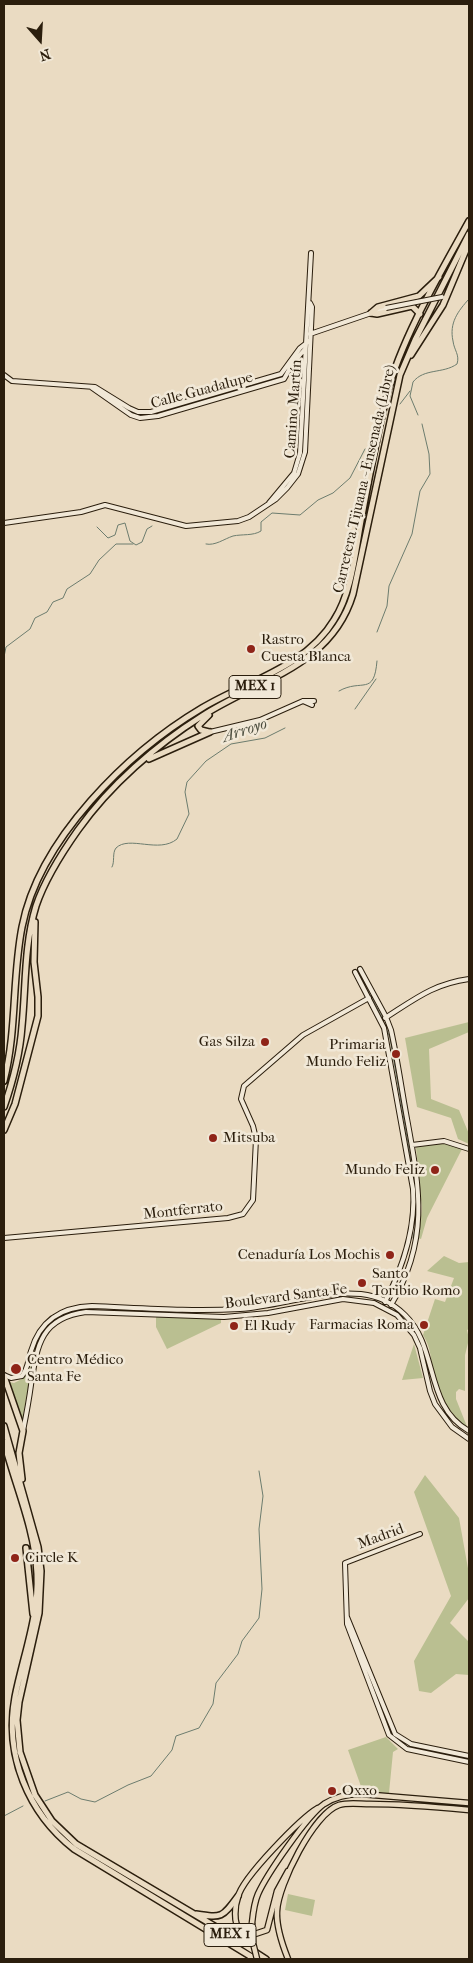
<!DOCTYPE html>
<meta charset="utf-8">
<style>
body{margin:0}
#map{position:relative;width:473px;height:1963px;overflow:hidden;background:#eadbc2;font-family:"IM FELL French Canon",serif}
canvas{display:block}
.frame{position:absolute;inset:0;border:5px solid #2b1e0d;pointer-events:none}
.north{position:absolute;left:15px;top:15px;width:50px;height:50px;-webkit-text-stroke:4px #f1e8d7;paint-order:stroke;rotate:161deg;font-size:14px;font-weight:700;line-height:20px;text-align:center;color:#2b1e0d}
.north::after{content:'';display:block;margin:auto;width:18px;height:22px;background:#2b1e0d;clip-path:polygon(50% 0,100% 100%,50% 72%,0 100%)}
</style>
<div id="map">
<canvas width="473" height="1963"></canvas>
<div class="frame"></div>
<div class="north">N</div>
</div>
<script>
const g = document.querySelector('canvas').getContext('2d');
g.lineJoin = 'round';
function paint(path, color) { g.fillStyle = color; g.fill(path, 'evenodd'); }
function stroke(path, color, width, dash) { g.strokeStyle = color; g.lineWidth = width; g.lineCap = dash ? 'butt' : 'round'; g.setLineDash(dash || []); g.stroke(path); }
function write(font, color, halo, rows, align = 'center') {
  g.font = font + ' "IM FELL French Canon",serif'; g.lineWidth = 5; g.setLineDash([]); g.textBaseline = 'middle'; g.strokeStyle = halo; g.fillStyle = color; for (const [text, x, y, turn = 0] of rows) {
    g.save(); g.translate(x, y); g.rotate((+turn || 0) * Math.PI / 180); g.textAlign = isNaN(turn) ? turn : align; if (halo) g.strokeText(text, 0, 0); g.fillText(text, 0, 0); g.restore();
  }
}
paint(new Path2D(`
 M469,1022V1032L429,1049L431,1099L459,1110L469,1134V1144L458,1139L451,1118L417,1107L405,1038Z
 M446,1143L462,1149L427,1218L421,1239L418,1238L422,1209L416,1147Z
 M444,1256L459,1263L469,1262V1329L467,1330L469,1339L465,1355V1391L459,1389L456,1392V1399L468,1429C455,1418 443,1404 437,1388C430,1370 434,1352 423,1335L435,1299L445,1302L454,1278L427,1271Z
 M156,1315L221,1317V1323L167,1349L156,1327Z
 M414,1344L423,1378L402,1380Z
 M31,1358H33L22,1423L9,1382L14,1383L24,1378Z
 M425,1475L459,1518L469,1574V1598L450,1623L469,1642V1675L456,1674L431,1693L419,1691L414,1661L451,1596L414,1492Z
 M386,1737L398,1749L393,1752L389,1793L363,1792L348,1750Z
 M288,1894L315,1900L312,1916L285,1910Z`), '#babf91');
stroke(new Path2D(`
 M400,404L410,391
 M418,415L410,396L413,382C424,368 443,374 457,364C460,355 454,350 453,341C449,323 458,311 469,299
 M97,527L108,538L115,535L118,525L125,523L130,541L136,545L142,542L147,529L152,526
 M206,544C215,546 224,539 233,536C242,534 253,536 261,531V522L272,513L300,515L318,500L333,493L350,478L365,449
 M377,632L387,606L389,586L412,534L420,491L430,474L429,454L422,424
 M4,657L6,647L30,629L35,618L47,612L53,602L63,598L67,589L90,574L99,560L116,544H133
 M339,691C362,678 374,697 377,661
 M355,709L376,679
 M112,867C115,862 112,853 116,848C129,835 159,854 177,839L189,814L185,792L187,782L206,761L231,744L265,738L285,728
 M360,977L381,1015L390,1038L416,1190
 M413,1238L416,1224
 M45,1801L68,1792L81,1799L95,1802L128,1785L151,1776L172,1750L176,1736L199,1728L213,1704L216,1683L238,1654L242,1641L259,1618L262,1589L259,1529L263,1496L259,1471
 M4,1816L23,1806`), '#6c7c6e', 1);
const secondary = new Path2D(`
 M310,334L386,308
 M4,375L12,381L95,387L129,408L138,412H151L281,374L300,348L309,341
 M91,387L131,415L140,418L158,416L284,379L293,363L305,349
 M269,503L294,473L300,453L311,253
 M4,523L81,512L105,505L186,526L238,521L249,517L276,499L287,488L298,474L305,452L312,307L310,303
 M303,701L312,705
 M210,732L260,720L303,701H314
 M360,969L386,1017L391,1030C397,1057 401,1085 406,1113C419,1185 431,1238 391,1305
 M355,972L384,1028L413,1189C416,1229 403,1267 385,1302
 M385,1018C415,999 433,984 469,979
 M412,1145L444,1141L469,1149
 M4,1238L228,1218L243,1214L253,1200L256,1139L253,1126L241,1099L244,1086L303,1035L369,998
 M4,1375L11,1378L22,1376C28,1369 28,1360 31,1351C40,1320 61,1307 92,1306C141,1308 191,1312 240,1309C280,1306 321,1290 361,1294C378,1296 393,1303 405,1315C439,1348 424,1406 469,1431
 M23,1431C26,1416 29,1400 31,1385C37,1346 40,1318 86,1312L224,1317L268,1313L343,1299L374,1303L397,1315L414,1335L420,1348L430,1391L435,1404L452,1427L469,1439
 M420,1534L345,1563L347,1624L389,1735L407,1749L469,1762
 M347,1617L395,1734L411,1744L469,1756`);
const primary = new Path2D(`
 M288,1871L277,1891L267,1930L252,1935L240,1930C233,1923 235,1905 238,1897C242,1878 301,1818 318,1808
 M252,1923C253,1913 254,1903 258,1894C267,1874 307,1816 324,1804C335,1797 348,1794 361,1794L469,1803
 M288,1959C282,1944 276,1927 277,1911C278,1885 314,1813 339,1805C348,1802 360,1804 370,1804C403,1804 436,1807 469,1810`);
const highway = new Path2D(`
 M371,313L378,307L419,296L439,277
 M371,313L377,314L412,306L420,314
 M411,355L443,305L469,243
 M209,715L198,726L201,730L209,732
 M149,759L210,732
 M4,1081C17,1030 12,978 22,927C39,839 128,752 202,708C247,681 306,667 334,620C352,592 355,553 361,521C369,478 377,435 387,394C402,337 441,272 469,221
 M4,1107C13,1081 20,1054 22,1026C26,986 24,945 36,906C45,879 61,854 78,830C110,785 156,745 202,716C259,679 331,667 353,594L400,375L415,340L469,234
 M4,1130L15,1104L38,1016V997L34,962L35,922
 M4,1376L23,1431L19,1453L22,1479
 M4,1426L38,1547L41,1571L39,1613L19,1702L17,1720L20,1752L35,1795L52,1821L76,1844L221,1930L266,1959
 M4,1442C15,1485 35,1529 37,1574C39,1617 23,1656 15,1697C4,1755 28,1813 74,1849L255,1959
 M26,1548L33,1614
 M196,1914C222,1918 222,1918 238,1896`);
stroke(secondary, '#2b1e0d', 6);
stroke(primary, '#2b1e0d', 7);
stroke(highway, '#2b1e0d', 8);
stroke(secondary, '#f1e8d7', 4);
stroke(primary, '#eadbc2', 4.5);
stroke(highway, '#eadbc2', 5);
const secondaryBridge = new Path2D(`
 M386,308L442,297`);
const primaryBridge = new Path2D(`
 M252,1923L253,1943L257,1959`);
stroke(secondaryBridge, '#2b1e0d', 6, []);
stroke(primaryBridge, '#2b1e0d', 7, []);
stroke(secondaryBridge, '#f1e8d7', 4);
stroke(primaryBridge, '#eadbc2', 4.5);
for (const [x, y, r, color] of [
 [251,649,5,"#8f2418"],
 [265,1042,5,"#8f2418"],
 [396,1054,5,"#8f2418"],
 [213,1138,5,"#8f2418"],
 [435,1170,5,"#8f2418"],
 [390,1255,5,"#8f2418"],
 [362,1283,5,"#8f2418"],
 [424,1325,5,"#8f2418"],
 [234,1326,5,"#8f2418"],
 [16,1369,6,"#8f2418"],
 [15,1558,5,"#8f2418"],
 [332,1791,5,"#8f2418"]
]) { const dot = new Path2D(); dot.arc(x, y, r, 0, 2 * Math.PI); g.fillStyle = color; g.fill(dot); stroke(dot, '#f1e8d7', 2); }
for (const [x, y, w] of [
 [255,687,52],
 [230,1935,52]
]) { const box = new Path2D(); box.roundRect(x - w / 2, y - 11.5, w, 23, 4); g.fillStyle = '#f1e8d7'; g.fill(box); stroke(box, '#2b1e0d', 1); }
write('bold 14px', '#2b1e0d', null, [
 ["MEX 1",255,687],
 ["MEX 1",230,1935]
]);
write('15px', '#2b1e0d', '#f1e8d7', [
 ["Calle Guadalupe",202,391,-15],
 ["Camino Martín",294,409,-86],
 ["Carretera Tijuana - Ensenada (Libre)",365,479,-77],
 ["Montferrato",183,1211,-6],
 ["Boulevard Santa Fe",286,1297,-7],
 ["Madrid",381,1537,-20]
]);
write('15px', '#2b1e0d', '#f1e8d7', [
 ["Rastro",261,640],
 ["Cuesta Blanca",261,657],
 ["Gas Silza",255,1042,"right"],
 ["Primaria",386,1045,"right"],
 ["Mundo Feliz",386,1062,"right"],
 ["Mitsuba",223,1138],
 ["Mundo Feliz",425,1170,"right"],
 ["Cenaduría Los Mochis",380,1255,"right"],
 ["Santo",372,1274],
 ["Toribio Romo",372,1291],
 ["Farmacias Roma",414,1325,"right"],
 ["El Rudy",244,1326],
 ["Centro Médico",27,1360],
 ["Santa Fe",27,1377],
 ["Circle K",25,1558],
 ["Oxxo",342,1791]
], 'left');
write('italic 16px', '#4c4d3e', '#f1e8d7', [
 ["Arroyo",245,731,-18]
]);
</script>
